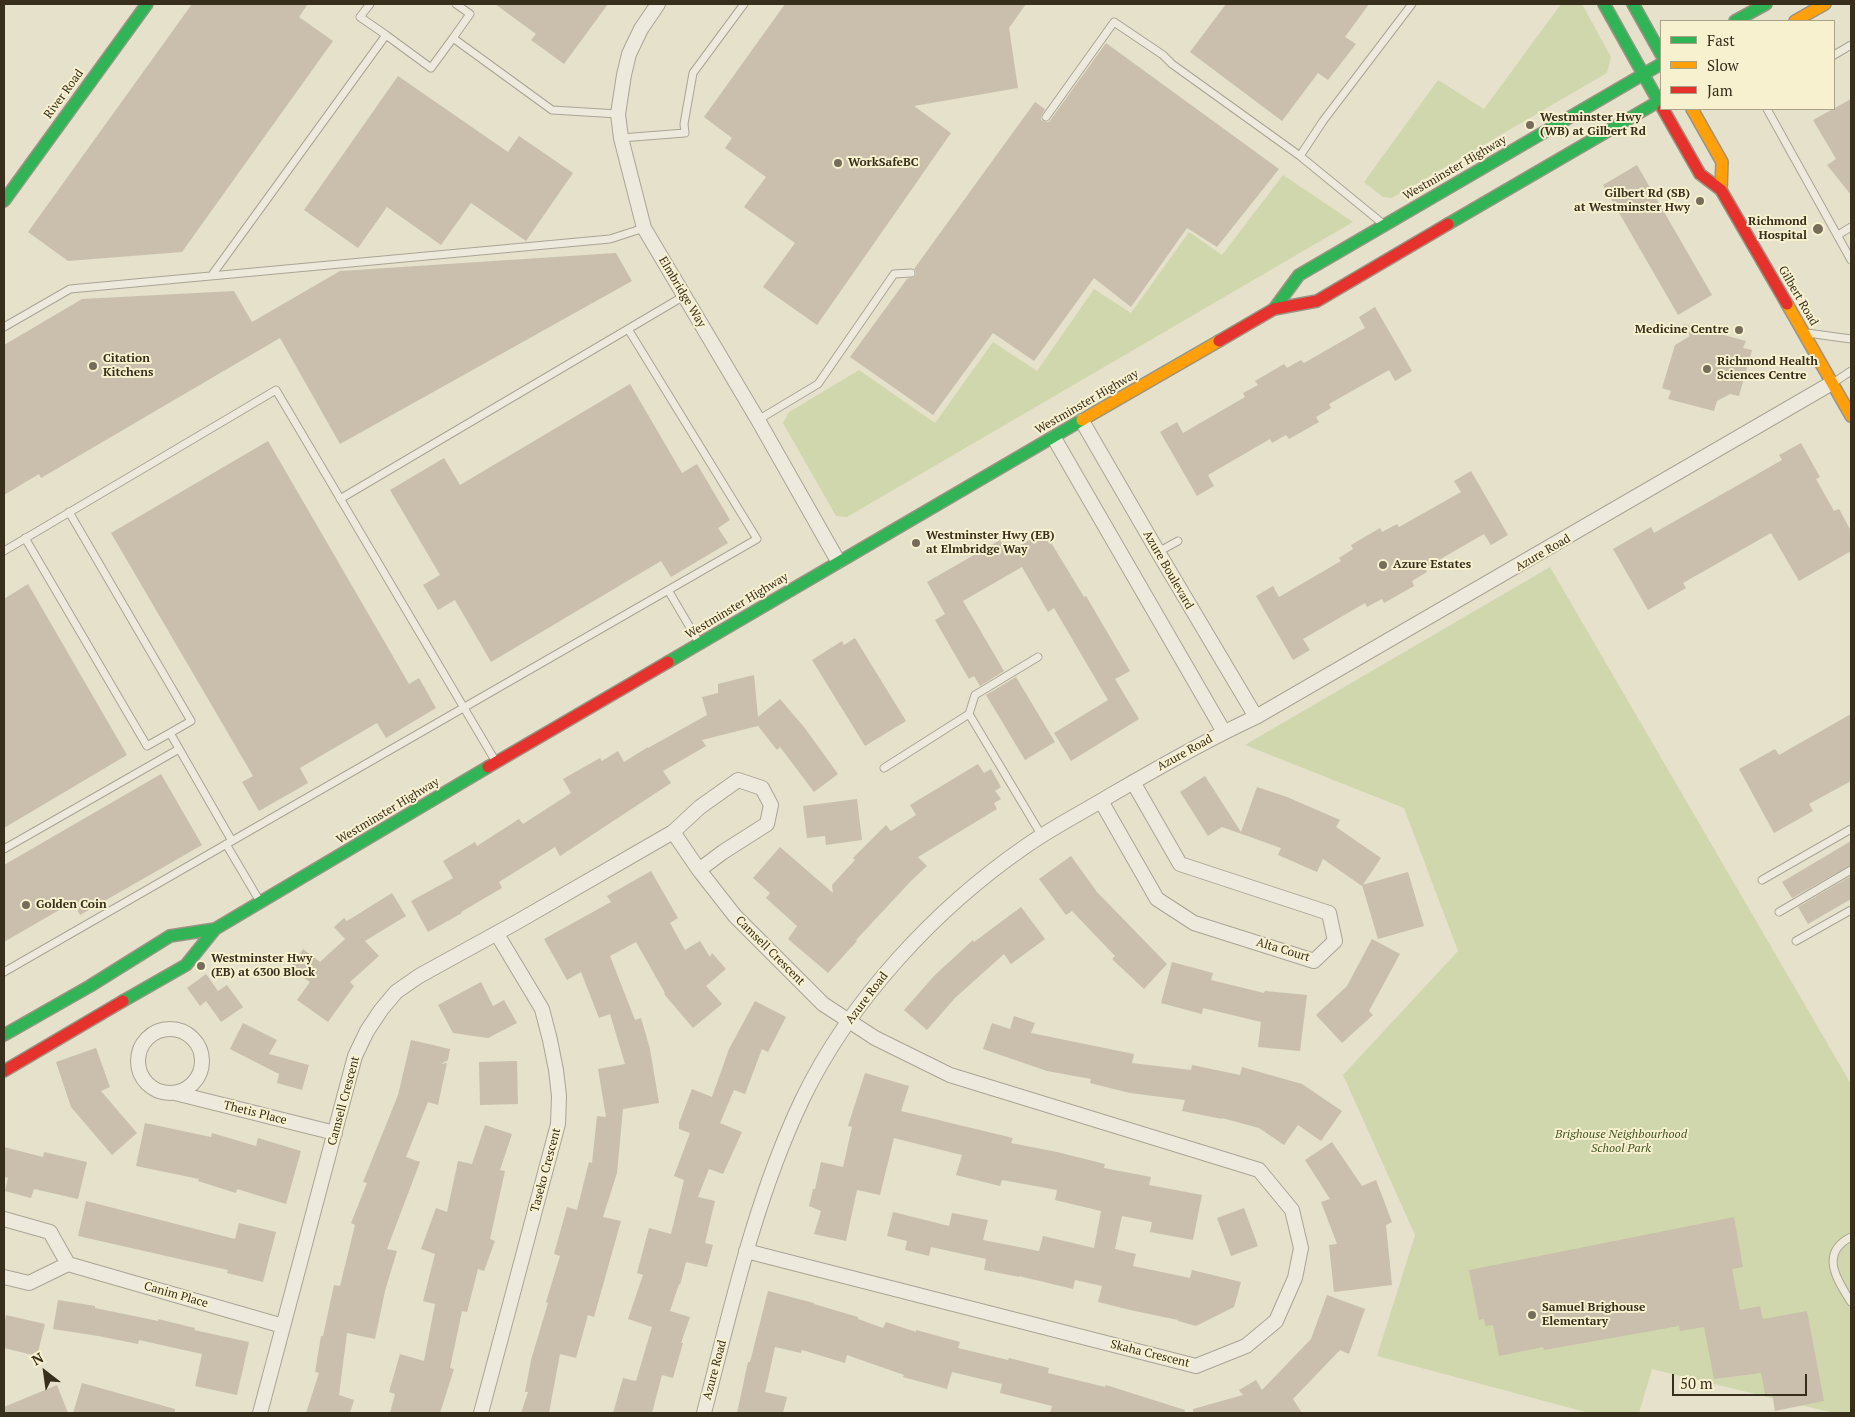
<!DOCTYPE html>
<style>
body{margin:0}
#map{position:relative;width:1855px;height:1417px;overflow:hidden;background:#e5e1cb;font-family:"PT Serif",serif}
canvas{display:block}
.frame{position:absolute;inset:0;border:5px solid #382e1c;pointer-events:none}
.legend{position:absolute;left:1660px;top:20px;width:175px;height:90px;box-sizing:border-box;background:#f7f1d0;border:1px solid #aba388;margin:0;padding:6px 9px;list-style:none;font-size:15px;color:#382e1c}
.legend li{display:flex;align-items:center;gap:10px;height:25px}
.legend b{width:25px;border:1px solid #aba388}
.north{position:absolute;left:20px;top:1347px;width:50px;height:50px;-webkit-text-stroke:4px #f7f1d0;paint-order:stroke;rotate:330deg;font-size:14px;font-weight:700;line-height:20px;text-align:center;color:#382e1c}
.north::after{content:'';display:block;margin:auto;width:18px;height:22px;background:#382e1c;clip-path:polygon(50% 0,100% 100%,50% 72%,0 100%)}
.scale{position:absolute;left:1672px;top:1374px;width:135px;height:22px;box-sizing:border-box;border:2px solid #382e1c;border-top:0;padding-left:6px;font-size:15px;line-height:18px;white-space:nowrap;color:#382e1c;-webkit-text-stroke:4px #f7f1d0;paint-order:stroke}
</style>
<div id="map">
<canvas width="1855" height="1417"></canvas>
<div class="frame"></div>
<ul class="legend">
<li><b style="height:6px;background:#30b455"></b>Fast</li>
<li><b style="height:6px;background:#ff9f0a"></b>Slow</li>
<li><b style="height:6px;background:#e5322d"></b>Jam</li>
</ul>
<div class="north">N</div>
<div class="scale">50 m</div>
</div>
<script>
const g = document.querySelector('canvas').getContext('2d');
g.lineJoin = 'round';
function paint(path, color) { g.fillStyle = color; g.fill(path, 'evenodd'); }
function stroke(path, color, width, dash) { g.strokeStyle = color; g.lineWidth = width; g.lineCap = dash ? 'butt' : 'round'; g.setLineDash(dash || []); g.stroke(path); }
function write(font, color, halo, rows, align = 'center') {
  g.font = font + ' "PT Serif",serif'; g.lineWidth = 4; g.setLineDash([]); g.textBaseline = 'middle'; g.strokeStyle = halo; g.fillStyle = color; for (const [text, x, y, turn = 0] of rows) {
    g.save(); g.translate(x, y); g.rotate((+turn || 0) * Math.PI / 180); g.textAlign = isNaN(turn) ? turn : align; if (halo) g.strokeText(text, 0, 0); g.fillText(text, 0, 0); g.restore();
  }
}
paint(new Path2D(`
 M1561,4H1582L1611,57L1607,73L1392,198L1383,197L1364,182L1438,80L1484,109Z
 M1283,175L1353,222L847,517L836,516L783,423L789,412L859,370L935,423L993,342L1037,371L1094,289L1131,313L1189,232L1222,255Z
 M1550,567L1851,1084V1413H1834L1652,1369L1639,1413H1589L1377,1356L1415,1235L1343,1075L1458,951L1404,808L1245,745Z`), '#d1d7ad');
paint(new Path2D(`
 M192,4H308L299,17L333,41L182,252L68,261L28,232Z
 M495,4H608L564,64L531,40L536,34Z
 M785,4H1026L1009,28L1018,88L914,106L951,133L817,325L763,287L795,243L744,207L766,177L725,148L732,138L704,117Z
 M1226,4H1369L1345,37L1356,44L1328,80L1318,73L1282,121L1190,52Z
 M1106,43L1279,169L1217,247L1187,228L1131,307L1094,278L1034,361L993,333L933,415L850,357L907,279L915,276L916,272L914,269L1035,102L1045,109L1041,116V120L1045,122H1049Z
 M398,76L508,152L519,136L573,173L526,241L471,203L441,245L387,207L358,248L304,210Z
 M1851,99V195L1827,165L1836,159L1813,120Z
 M1637,165L1712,295L1678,315L1603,185Z
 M616,253L632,281L340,444L280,338L41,478L39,474L4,495V345L82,299L234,291L252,322L340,271Z
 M1375,307L1412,371L1395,381L1389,370L1329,404L1331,408L1316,417L1319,422L1289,439L1286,435L1272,443L1270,439L1208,475L1214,486L1197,496L1160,432L1177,422L1183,433L1245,397L1243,393L1258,385L1255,381L1284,364L1287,368L1301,360L1304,363L1365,328L1359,317Z
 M1683,324L1746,341L1743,348L1752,350L1739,396L1730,394L1717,401L1714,411L1668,399L1671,391L1662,388L1675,345L1690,336Z
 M630,384L682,473L697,464L730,520L718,528L728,543L671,577L661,561L491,662L455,600L438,610L423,585L440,575L390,490L444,458L460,485Z
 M268,441L409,684L419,678L436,708L386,738L377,723L300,768L308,783L259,811L242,782L253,776L111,533Z
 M1801,443L1820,477L1816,479L1834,511L1839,509L1851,531V551L1799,581L1771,533L1683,583L1686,588L1648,610L1613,549L1651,527L1654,533L1782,460L1779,455Z
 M1471,471L1508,535L1491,545L1484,534L1425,568L1427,572L1412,581L1414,586L1384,603L1382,599L1367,607L1365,603L1303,639L1310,650L1293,660L1256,596L1273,586L1279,597L1341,561L1339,558L1353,549L1351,545L1380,528L1382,532L1397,524L1399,527L1461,492L1454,481Z
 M1044,531L1084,597L1086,596L1130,671L1115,679L1139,719L1071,761L1054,733L1108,700L1054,608L1048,612L1022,567L963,601L1004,671L980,686L974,676L969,679L935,620L945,614L927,582L1000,540L1008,553Z
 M28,584L127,755L4,828V599Z
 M855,638L906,721L865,746L812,660L842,641L844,645Z
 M754,675L758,717L780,699L804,727L838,774L814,792L780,747L777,750L758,726L702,740L706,746L663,771L671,783L560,856L555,847L499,882L502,888L461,912L462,913L428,932L411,901L453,878L443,861L475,842L477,846L519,819L523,824L571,793L563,779L600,758L602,761L618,751L624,762L648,747V748L707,715L702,697L718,693V684Z
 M1016,677L1055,742L1025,760L986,695Z
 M1851,714V781L1809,804L1813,811L1774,833L1739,769L1775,749L1779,755Z
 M978,764L984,773L991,769L1001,787L995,791L1001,799L994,803L997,809L918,857L927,866L911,881L856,940L857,941L828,973L788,939L797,926L766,898L770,893L753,878L780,847L833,893L832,885L855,860L853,858L886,825L891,831L916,815L910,805Z
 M161,774L202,845L80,915L73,902L4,942V865Z
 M1205,776L1241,832L1257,787L1287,797L1340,820L1336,827L1381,858L1362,886L1323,859L1317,872L1278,855L1281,848L1222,827L1208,836L1180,792Z
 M857,799L862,840L826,845L825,836L807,838L803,806Z
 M1851,841V865L1792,898L1782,882Z
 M1071,856L1097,892L1167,964L1144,989L1112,959L1115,956L1072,911L1066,915L1039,879Z
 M651,871L678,918L670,923L685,950L700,941L710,957L712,953L726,969L706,986L722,1004L693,1028L664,994L665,993L636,942L610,956L635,1020L641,1018L650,1049L659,1103L623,1109L617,1173L603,1217L621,1221L594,1317L588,1315L576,1358L560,1354L549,1413H521L528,1392H525L531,1360L548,1303L546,1302L560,1256L554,1254L567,1207L577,1210L589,1162L592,1163L597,1116L606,1117L598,1069L625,1064L610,1014L599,1018L581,972L567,980L544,939L611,902L607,896Z
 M1408,872L1424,926L1378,939L1362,885Z
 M1851,876V899L1808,924L1798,907Z
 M392,893L406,916L365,941L379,956L350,982L354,986L328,1022L297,1000L310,982L290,968L303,949L320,962L345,939L334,927L344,918L347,921Z
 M1021,907L1045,939L1011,964L1004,954L955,998L927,1030L904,1010L935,975L973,940L974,942Z
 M1372,939L1400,954L1369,1011L1373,1015L1342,1043L1316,1015L1347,986Z
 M1172,962L1213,973L1211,980L1264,993L1265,991L1307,995L1300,1051L1258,1047L1261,1022L1203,1008L1202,1014L1161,1003Z
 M206,974L218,991L227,985L243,1007L221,1022L206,1001L200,1006L187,988Z
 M481,982L493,1006L504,1000L517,1023L488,1038L453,1033L438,1005Z
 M755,1001L786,1017L768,1052L762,1049L745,1094L734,1090L720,1123L742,1132L723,1174L709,1169L698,1197L715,1201L705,1243L713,1245L707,1267L686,1262L680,1285L679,1284L670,1311L690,1317L681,1343H683L673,1378L662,1375L652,1413H613L623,1378L636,1381L652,1327L628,1319L643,1275L637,1273L649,1228L671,1234L684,1180L674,1176L690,1133L679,1129V1123L692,1089L712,1097L729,1049Z
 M1014,1016L1035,1023L1031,1033L1134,1054L1132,1063L1191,1070L1192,1065L1240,1075L1242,1067L1302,1084L1342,1111L1321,1141L1298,1125L1284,1145L1259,1128L1222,1118V1119L1182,1111L1185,1100L1130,1093L1090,1083L1091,1079L1047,1071L983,1049L992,1023L1010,1029Z
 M243,1023L277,1040L269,1054L309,1065L302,1090L277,1083L279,1074L230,1049Z
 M411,1040L450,1049L448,1060L441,1064L447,1063L438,1105L428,1102L406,1157L420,1162L387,1249L397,1251L385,1291L375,1339L347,1333L339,1395L354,1400L350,1413H306L319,1373L315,1372L321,1336H323L334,1285L340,1286L355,1225L351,1223L367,1183L363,1182L398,1095Z
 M96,1048L110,1087L101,1091L137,1133L112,1155L71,1107L56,1062Z
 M517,1061L518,1104L480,1105L479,1062Z
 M865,1073L909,1086L901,1111L1013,1138L1011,1143L1057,1152L1105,1164L1104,1168L1151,1177L1149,1185L1202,1195L1193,1240L1150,1232L1152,1222L1122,1216L1115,1249L1136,1254L1133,1266L1190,1278L1192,1270L1241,1282L1234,1307L1196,1326L1178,1321V1320L1130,1310L1098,1302L1102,1286L1075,1280L1073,1289L1019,1276V1277L984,1270L986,1259L931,1247L929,1256L905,1250L907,1241L887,1236L893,1212L949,1226L952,1213L988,1220L983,1240L1039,1251L1043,1236L1094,1248L1101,1211L1055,1200L1057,1190L1002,1180L1000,1186L956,1175L962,1155L894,1138L880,1195L857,1190L846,1241L814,1234L821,1211L809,1206L813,1189H815L821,1162L843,1167L852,1127L848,1126Z
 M145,1123L211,1137L212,1133L256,1146L258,1138L301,1151L286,1204L237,1189L236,1193L198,1181L199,1179L136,1166Z
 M485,1125L512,1134L500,1170L505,1171L490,1239L495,1241L484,1271L478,1269L467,1312L462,1311L450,1368L454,1369L440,1413H390L395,1394L389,1392L400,1354L424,1361L435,1304L423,1301L435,1254L421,1249L436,1208L447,1212L458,1161L472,1164Z
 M1332,1142L1362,1186L1376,1180L1392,1222L1386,1225L1392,1285L1334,1292L1329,1245L1337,1244L1321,1202L1330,1199L1305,1160Z
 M4,1147L43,1157L44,1152L87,1162L78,1199L34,1189L31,1198L5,1191L8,1178L4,1177Z
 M86,1201L235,1239L239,1223L276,1232L263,1282L227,1273L228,1270L78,1236Z
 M1244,1208L1258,1246L1231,1256L1217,1218Z
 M1734,1217L1743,1267L1732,1269L1740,1310L1760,1306L1763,1319L1807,1311L1824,1401L1775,1411L1772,1393L1765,1394L1761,1373L1714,1379L1704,1327L1680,1331L1679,1326L1544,1350L1543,1347L1499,1356L1493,1325L1485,1326L1484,1319L1479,1320L1469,1270Z
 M768,1291L814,1303V1304L858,1317V1319L883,1328L886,1322L916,1332V1330L960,1342L958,1348L1008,1360L1009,1358L1049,1368L1048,1373L1105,1387L1106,1385L1185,1410L1184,1413H1050L1052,1406L1000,1393L1002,1384L952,1372L947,1389L903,1377L904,1375L847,1355L845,1363L802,1350L801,1353L775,1347L765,1392L787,1397L783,1413H737L748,1362H750Z
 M1327,1295L1365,1309L1349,1354L1340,1350L1293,1399L1302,1413H1193V1409L1243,1395L1239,1390L1256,1380L1262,1390L1311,1339Z
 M58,1300L95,1306V1308L158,1321V1319L195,1328L194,1330L249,1342L237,1395L195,1386L202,1354L139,1340L138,1344L98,1336L53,1329Z
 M6,1315L45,1324L37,1356L4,1348V1325Z
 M82,1383L175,1409V1413H73Z
 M57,1385L68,1413H4V1407Z`), '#c9bfac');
const lane = new Path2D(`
 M370,4L360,17L386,35
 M456,4L470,14L453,38L552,110L618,114
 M1834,55L1851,45
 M1767,109L1851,260
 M1046,117L1114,22L1163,55L1172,64L1300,156L1382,223
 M621,138L685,133L684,124L693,73L744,4
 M1300,156L1323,121L1412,4
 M1838,235L1851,227
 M212,275L386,35L431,68L453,38
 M4,327L70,289L610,239L644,228
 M1807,333L1851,339
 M1833,383L1851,371
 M758,420L818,384L894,274L911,273
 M340,499L684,296
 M69,512L191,721L170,733L232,841
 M25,538L147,746L170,733
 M4,551L276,390L496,762
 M1158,552L1178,541
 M668,590L698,641
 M969,714L975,695L1038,657
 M884,768L969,714L1042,836
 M226,844L259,900
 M4,849L179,749
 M1762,880L1851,829
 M1779,912L1851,870
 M1796,941L1851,910
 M4,972L757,539L628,329
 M1851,1237C1819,1253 1837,1280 1851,1302`);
const street = new Path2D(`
 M658,4L641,29L629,54L624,75L618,114L621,138L644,228L758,420L838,561
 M1082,421L1158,552L1256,717
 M1054,438L1224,732
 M1101,801L1157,899L1194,923L1314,961L1335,941L1329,913L1180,864L1133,782
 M673,832L699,870L735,916L823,1004L875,1038L950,1075L1259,1170L1292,1210L1301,1248L1295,1278L1276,1321L1246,1346L1196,1366L746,1251
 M138 1061a32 32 0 1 1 64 0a32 32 0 1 1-64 0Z
 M175,1093L335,1133
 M4,1219L50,1232L68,1264
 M4,1277L29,1283L68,1264L283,1326
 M260,1413L355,1056L367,1031L381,1010L396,992L419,976L517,922L673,832L700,807L738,780L762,788L771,805L767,824L723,852L699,870
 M481,1413L558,1124L559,1096L556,1070L550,1040L542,1009L497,934
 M704,1413C731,1308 755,1199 802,1100C850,1000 936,908 1026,846C1053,827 1083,812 1111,795C1159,767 1206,740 1256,717L1832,383`);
const fast = new Path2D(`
 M1604,4L1661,106
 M1633,4L1661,54
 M1735,21L1766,4
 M4,201L147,4
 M1448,224L1661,100
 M1274,309L1299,275L1661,64
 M668,662L1082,420
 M123,1001L186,965L215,929L488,767
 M4,1035L90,986L170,936L215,929`);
const slow = new Path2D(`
 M1795,21L1825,4
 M1692,109L1722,162L1721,190
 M1787,304L1851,416
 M1082,420L1219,341`);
const jam = new Path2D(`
 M1663,109L1700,174L1721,190L1787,304
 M1219,341L1274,309L1317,301L1448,224
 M488,767L668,662
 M4,1071L123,1001`);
stroke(lane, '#aaa495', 9);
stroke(street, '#aaa495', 16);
stroke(fast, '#999484', 14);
stroke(slow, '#999484', 14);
stroke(jam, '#999484', 14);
stroke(lane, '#edeadd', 7);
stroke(street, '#edeadd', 14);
stroke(fast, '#30b455', 11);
stroke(slow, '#ff9f0a', 11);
stroke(jam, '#e5322d', 11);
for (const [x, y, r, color] of [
 [1530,125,5,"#756d59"],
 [838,163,5,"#756d59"],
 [1700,201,5,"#756d59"],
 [1818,229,6,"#756d59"],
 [1739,330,5,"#756d59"],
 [93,366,5,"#756d59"],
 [1707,369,5,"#756d59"],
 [916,543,5,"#756d59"],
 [1383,565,5,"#756d59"],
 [26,905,5,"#756d59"],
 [201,966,5,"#756d59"],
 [1532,1315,5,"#756d59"]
]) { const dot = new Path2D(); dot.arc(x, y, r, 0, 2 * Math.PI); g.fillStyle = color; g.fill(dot); stroke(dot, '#f7f1d0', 2); }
write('12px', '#382e1c', '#f7f1d0', [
 ["River Road",64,94,-54],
 ["Westminster Highway",1455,168,-30],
 ["Elmbridge Way",682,292,59],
 ["Gilbert Road",1798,296,60],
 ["Westminster Highway",1087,402,-30],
 ["Azure Road",1543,553,-30],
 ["Azure Boulevard",1168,570,60],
 ["Westminster Highway",737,606,-31],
 ["Azure Road",1185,753,-29],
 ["Westminster Highway",388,811,-31],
 ["Alta Court",1283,950,17],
 ["Camsell Crescent",770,951,45],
 ["Azure Road",867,998,-53],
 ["Camsell Crescent",344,1101,-75],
 ["Thetis Place",255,1113,14],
 ["Taseko Crescent",546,1170,-75],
 ["Canim Place",176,1295,16],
 ["Skaha Crescent",1150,1354,14],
 ["Azure Road",715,1370,-75]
]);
write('bold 12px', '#382e1c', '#f7f1d0', [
 ["Westminster Hwy",1540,118],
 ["(WB) at Gilbert Rd",1540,132],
 ["WorkSafeBC",848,163],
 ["Gilbert Rd (SB)",1690,194,"right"],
 ["at Westminster Hwy",1690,208,"right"],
 ["Richmond",1807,222,"right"],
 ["Hospital",1807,236,"right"],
 ["Medicine Centre",1729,330,"right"],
 ["Citation",103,359],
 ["Kitchens",103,373],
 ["Richmond Health",1717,362],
 ["Sciences Centre",1717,376],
 ["Westminster Hwy (EB)",926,536],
 ["at Elmbridge Way",926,550],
 ["Azure Estates",1393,565],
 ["Golden Coin",36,905],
 ["Westminster Hwy",211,959],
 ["(EB) at 6300 Block",211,973],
 ["Samuel Brighouse",1542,1308],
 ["Elementary",1542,1322]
], 'left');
write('italic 12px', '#425622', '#f7f1d0', [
 ["Brighouse Neighbourhood",1621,1135],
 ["School Park",1621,1149]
]);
</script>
